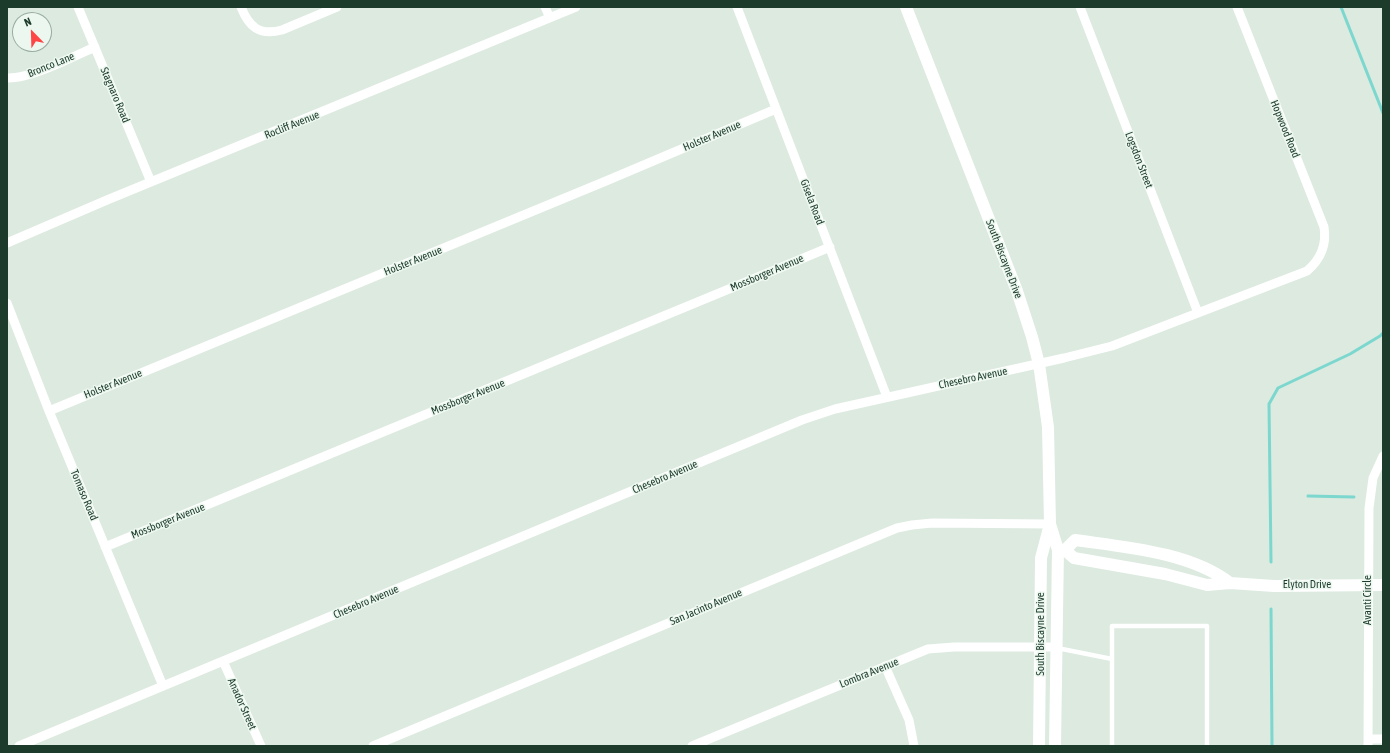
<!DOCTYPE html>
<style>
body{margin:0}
#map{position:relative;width:1390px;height:753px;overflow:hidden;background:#dceae0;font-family:"Asap Condensed",sans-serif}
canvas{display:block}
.frame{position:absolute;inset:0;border:8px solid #1c3b2b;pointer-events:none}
.north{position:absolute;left:12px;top:12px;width:40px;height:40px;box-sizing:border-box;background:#ecf7ef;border:1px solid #99aca1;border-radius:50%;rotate:337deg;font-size:11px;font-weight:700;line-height:16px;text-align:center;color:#1c3b2b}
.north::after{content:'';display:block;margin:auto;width:14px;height:18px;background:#ff4546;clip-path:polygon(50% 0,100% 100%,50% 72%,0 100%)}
</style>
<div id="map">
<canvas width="1390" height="753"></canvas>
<div class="frame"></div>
<div class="north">N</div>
</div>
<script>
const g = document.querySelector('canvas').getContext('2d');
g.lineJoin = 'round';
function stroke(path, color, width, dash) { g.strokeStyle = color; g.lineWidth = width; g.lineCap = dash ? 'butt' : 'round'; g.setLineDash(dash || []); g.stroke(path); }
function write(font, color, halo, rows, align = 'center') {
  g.font = font + ' "Asap Condensed",sans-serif'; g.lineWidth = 3; g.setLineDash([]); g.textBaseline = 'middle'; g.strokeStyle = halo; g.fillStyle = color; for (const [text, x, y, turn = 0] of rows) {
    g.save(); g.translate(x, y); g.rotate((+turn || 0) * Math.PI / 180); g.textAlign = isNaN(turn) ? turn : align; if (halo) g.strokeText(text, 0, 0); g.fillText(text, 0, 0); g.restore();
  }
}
stroke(new Path2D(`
 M1341,7L1383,113
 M1308,496L1354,497
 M1271,562L1269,404L1278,388L1350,354L1380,336L1383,333
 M1271,609L1272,746`), '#7cd7ce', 3);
stroke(new Path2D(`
 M1057,648L1112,659
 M1112,746V626H1207V746`), '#fff', 4.5);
stroke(new Path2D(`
 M78,7L151,182
 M241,7C249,27 259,36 282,30L337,7
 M545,7L550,18
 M737,7L887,397
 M1080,7L1198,313
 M7,78C31,79 72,57 95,47
 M7,243L107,200L576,7
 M7,303L49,411L163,686
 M49,411L606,181L776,109
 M105,547L758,277L830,247
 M223,661L261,746
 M885,666L909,720L914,746
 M1368,739H1383
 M19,746L802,420L835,409L1064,358L1112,346L1307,271C1321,259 1327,245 1324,227L1237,7
 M373,746L897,528L912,525L932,523L1050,524
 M692,746L928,649L954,647H1056
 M1368,746L1369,508L1373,478L1383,456`), '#fff', 9);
stroke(new Path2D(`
 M906,7L1017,291L1032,337L1039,364L1048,427L1050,524L1058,550L1055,746
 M1230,583C1190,552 1124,547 1075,540L1065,550L1074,558L1165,574L1207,585L1230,583L1274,586L1383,585
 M1039,746L1041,558L1050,524`), '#fff', 12);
write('11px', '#1c3b2b', '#ecf7ef', [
 ["Bronco Lane",51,65,-22],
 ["Stagnaro Road",115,95,67],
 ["Rocliff Avenue",292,125,-22],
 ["Hopwood Road",1285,129,68],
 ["Holster Avenue",712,136,-23],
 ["Logsdon Street",1139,160,69],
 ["Gisela Road",812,202,69],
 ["South Biscayne Drive",1004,259,69],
 ["Holster Avenue",413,261,-22],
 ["Mossborger Avenue",767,273,-23],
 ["Chesebro Avenue",973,378,-12],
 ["Holster Avenue",113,384,-22],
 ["Mossborger Avenue",468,397,-22],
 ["Chesebro Avenue",665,477,-23],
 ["Tomaso Road",84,495,67],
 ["Mossborger Avenue",168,521,-22],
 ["Elyton Drive",1307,585],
 ["Avanti Circle",1368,600,-90],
 ["Chesebro Avenue",366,602,-23],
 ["San Jacinto Avenue",706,607,-23],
 ["South Biscayne Drive",1041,634,-90],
 ["Lombra Avenue",869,673,-22],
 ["Anador Street",242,704,66]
]);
</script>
